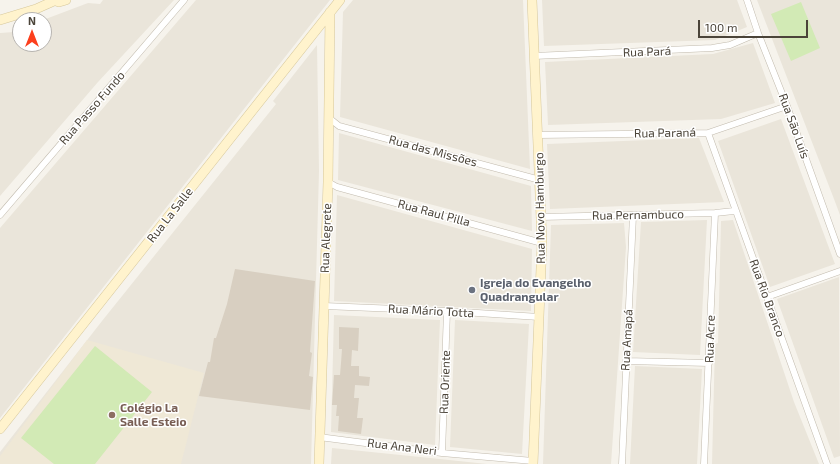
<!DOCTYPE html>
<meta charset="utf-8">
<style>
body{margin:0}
#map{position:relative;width:840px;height:464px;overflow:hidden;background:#f6f3ec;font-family:"Exo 2",sans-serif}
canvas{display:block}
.north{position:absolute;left:12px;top:12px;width:40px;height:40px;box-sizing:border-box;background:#fff;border:1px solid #b7b4b0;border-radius:50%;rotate:0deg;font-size:11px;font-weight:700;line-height:16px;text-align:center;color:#4b4439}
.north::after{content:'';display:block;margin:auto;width:14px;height:18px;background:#fc3f1d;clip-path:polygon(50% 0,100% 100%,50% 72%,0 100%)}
.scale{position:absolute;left:698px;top:20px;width:110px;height:18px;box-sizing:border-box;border:2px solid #4b4439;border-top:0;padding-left:5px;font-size:12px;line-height:14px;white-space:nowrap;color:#4b4439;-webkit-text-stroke:3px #fff;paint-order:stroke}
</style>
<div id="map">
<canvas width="840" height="464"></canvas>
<div class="north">N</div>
<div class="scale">100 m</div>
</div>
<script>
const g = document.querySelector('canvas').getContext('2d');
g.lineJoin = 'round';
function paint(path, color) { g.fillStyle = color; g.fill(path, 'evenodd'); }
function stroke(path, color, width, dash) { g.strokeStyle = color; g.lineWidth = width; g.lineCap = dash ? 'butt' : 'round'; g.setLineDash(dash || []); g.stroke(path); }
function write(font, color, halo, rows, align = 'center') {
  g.font = font + ' "Exo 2",sans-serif'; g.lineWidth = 3; g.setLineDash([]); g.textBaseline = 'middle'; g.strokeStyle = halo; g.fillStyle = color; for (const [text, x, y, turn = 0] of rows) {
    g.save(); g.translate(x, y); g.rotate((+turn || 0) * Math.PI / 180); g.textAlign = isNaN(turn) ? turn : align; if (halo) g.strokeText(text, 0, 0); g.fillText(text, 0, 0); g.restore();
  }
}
paint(new Path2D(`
 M103,0H174L98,82L0,196V33L14,32L20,30V44H44L43,20L88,3L100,4Z
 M196,0H330L0,418V228Z
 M353,0H523L530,169L340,117L343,12Z
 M542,0H737L747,27L715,40L544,46Z
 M757,0H840V215L834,199Z
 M753,43L775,103L721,119L548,125L545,62L713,54Z
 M317,45L319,171L311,464H0V452L102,321L276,104L273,101Z
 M781,119L835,264L770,287L718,141Z
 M339,133L531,186L532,231L338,180Z
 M699,138L724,202L550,209L547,144Z
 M337,195L532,249L531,311L334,301Z
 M707,220L700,355L633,352L641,222Z
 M733,220L794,402L819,464H712L715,344L718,343L721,221Z
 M624,223L626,247L611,464H543L551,225Z
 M839,277L840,456L834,458L777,299Z
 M334,315L440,320L435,445L331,432Z
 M455,320L529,324L522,454L450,447Z
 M635,366L702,369L697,464H630Z
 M332,448L430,458L487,464H331Z`), '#eae5da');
paint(new Path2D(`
 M87,340L204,373L181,464H0V456Z`), '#efe8d6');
paint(new Path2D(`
 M801,2L820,48L791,61L771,14Z
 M95,346L152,392L95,464H54L21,438Z`), '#d2eab5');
paint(new Path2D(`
 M235,269L315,281L310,352L312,353L309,376L313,377L310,410L199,396L208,362H210L214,338H216L227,304Z
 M339,327L359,328L358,351L352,350L351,366H359V376L370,377L369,386L355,385L354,398H359L357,418H363L361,434L338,431L339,416H336L337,405H332L334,375H340L341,363L342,349H339Z`), '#d8cfc1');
const street = new Path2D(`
 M747,0L758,33L787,106L840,254
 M534,56L712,48L730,45L758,33
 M329,118L339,126L540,180
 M708,133L827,464
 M538,135L708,133L787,106
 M328,182L337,187L542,243
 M0,215L184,0
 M541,217L715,213L734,211
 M767,297L840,271
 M324,306L447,311L539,317
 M626,361L709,363
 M319,437L442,453L533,461
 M442,453L447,311
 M622,464L633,215
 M704,464L715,213`);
const secondary = new Path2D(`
 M53,0L59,2L66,0
 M532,0L542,243L533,464
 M0,20L36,9L54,1
 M0,429L340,0
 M319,464L328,182L330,12`);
stroke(street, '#c2bbae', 7);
stroke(secondary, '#d6c79b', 10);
stroke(street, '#fff', 6);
stroke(secondary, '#fff3cd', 9);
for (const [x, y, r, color] of [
 [472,290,4,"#6b7280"],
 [112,415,4,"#8d6e63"]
]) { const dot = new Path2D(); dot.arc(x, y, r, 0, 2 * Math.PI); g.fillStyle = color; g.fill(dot); stroke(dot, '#fff', 1.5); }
write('12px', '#4b4439', '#fff', [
 ["Rua Pará",647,52,-2],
 ["Rua Passo Fundo",92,108,-49],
 ["Rua São Luís",794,126,70],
 ["Rua Paraná",665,133,-1],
 ["Rua das Missões",433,151,15],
 ["Rua Novo Hamburgo",540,208,-91],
 ["Rua Raul Pilla",434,213,15],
 ["Rua La Salle",170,215,-52],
 ["Rua Pernambuco",638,215,-1],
 ["Rua Alegrete",326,238,-88],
 ["Rua Rio Branco",767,298,70],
 ["Rua Mário Totta",431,311,3],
 ["Rua Acre",710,339,-88],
 ["Rua Amapá",627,340,-87],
 ["Rua Oriente",445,382,-88],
 ["Rua Ana Neri",402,447,7]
]);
write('bold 12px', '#5b616d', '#fff', [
 ["Igreja do Evangelho",480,283],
 ["Quadrangular",480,297]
], 'left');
write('bold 12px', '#785e54', '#fff', [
 ["Colégio La",120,408],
 ["Salle Esteio",120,422]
], 'left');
</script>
